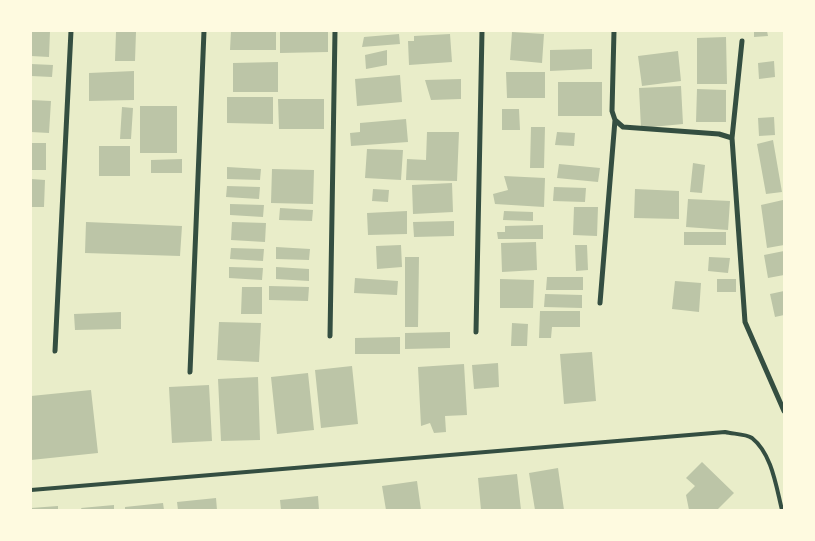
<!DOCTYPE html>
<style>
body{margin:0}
#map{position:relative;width:815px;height:541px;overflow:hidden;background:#e9edc9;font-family:"Fira Sans",sans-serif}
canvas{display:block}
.frame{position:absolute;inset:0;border:32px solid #fefae0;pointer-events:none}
</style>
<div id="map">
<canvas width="815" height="541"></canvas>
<div class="frame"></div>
</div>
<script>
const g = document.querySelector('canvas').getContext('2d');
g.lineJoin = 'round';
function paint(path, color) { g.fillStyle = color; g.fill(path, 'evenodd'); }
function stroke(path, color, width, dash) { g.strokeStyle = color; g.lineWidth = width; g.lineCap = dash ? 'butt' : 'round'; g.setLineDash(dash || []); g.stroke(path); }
paint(new Path2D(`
 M31,31H50L49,57L31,56Z
 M231,31H276V50H230Z
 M280,31H328V52L280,53Z
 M754,31H767L768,36L754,37Z
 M116,32H136L135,61H115Z
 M512,32L544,34L542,63L510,60Z
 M399,34L400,44L362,47L364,37Z
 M450,34L452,62L409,65L408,41H414V36Z
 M726,37L727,84H697V38Z
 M592,49V69L550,71V50Z
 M387,50V65L366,69L365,55Z
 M678,51L681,81L642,86L638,56Z
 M774,61L775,77L759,79L758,63Z
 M278,62V92H233V63Z
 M31,64L53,65L52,77L31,76Z
 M134,71V100L89,101V73Z
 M506,72H545V98H507Z
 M400,75L402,102L357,106L355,79Z
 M461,79V99L431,100L425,80Z
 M558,82H602V116H558Z
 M681,86L683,124L641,128L639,88Z
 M697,89L726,90V122H696Z
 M227,97H273V124L227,123Z
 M278,99H324V129H279Z
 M31,100L51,101L49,133L31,132Z
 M140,106H177V153H140Z
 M122,107L133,108L131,139H120Z
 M502,109H519L520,130H502Z
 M774,117L775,135L759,136L758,118Z
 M406,119L408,142L351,146L350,133L360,132V123Z
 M531,127H545L544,168H530Z
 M427,132H459L457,181L406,180L407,159L426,160Z
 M557,132L575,133L574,146L555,145Z
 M773,140L782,192L766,194L757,144Z
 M31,143H46V170H31Z
 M99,146H130V176H99Z
 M367,149L403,150L401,180L365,178Z
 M182,159V173H151V160Z
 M693,163L705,165L702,193L690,192Z
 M559,164L600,168L598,182L557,178Z
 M227,167L261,169L260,180L227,179Z
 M272,169L314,170L313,204L271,203Z
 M504,176L545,178L544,207L495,204L493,194L508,190Z
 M31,179L45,180L44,207H31Z
 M452,183L453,212L413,214L412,185Z
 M227,186L260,187L259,199L226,197Z
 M554,187L586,188L585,202L553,201Z
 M373,189L389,190L388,202L372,201Z
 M635,189L679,191V219L634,218Z
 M688,199L730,201L728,230L686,227Z
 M783,200L784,245L767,248L761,205Z
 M230,204L264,205L263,217L230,215Z
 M574,207H598L597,236L573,235Z
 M280,208L313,210L312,221L279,220Z
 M407,211V234L368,235L367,213Z
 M504,211L533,212V221L503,220Z
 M454,221V236L414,237L413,222Z
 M86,222L182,226L180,256L85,253Z
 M232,222L266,223L265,242L231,240Z
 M543,225V239H498L497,232H505V226Z
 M684,232H726V245H684Z
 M536,242L537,270L502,272L501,243Z
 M401,245L402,267L377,269L376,246Z
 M575,245H587L588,270L576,271Z
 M276,247L310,249L309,260L276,259Z
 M231,248L264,249L263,261L230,259Z
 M784,251V275L768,278L764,255Z
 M405,257H419L418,327H405Z
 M709,257L730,258L728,273L708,271Z
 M229,267L263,268L262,280L229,278Z
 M276,267L309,269V281L276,279Z
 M547,277H583V290H546Z
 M355,278L398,281L397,295L354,293Z
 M500,279L534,280L533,308H500Z
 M717,279H736V292H717Z
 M675,281L701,283L699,312L672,309Z
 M269,286L309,287L308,301L269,300Z
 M242,287H262V314H241Z
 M784,291V315L775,317L770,294Z
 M545,294L582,295V308L544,307Z
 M540,311H580V327H552L551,338H539Z
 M121,312V329L75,330L74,314Z
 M219,322L261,323L259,362L217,360Z
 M512,323L528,324L527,346H511Z
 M450,332V348L405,349V333Z
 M400,337V354H355V338Z
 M592,352L596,401L564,404L560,354Z
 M498,363L499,387L474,389L472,365Z
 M464,364L467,415L445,416L446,432L434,433L430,423L421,426L418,367Z
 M352,366L358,424L321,428L315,370Z
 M308,373L314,430L277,434L271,377Z
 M258,377L260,440L221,441L218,379Z
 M209,385L212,441L172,443L169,387Z
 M91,390L98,453L31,460V396Z
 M702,462L734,493L717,510H689L686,495L695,486L686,478Z
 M558,468L564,510H535L529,473Z
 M517,474L521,510H481L478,478Z
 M417,481L421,510H386L382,486Z
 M318,496L319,510H281L280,500Z
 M216,498L217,510H178L177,502Z
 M163,503L164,510H125V507Z
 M114,505V510H82L81,508Z
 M58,506V510H31V508Z`), '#bcc5a7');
stroke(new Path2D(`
 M31,490L725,432C733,434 746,434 752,438C772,454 776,486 782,510`), '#344e41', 4);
stroke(new Path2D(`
 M614,31L612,111L615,120L623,127L719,134L732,138L745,322L784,411
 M732,138L742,41
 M600,303L615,120
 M476,332L482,31
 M330,336L335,31
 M55,351L71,31
 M190,372L204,31`), '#344e41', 5);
</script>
